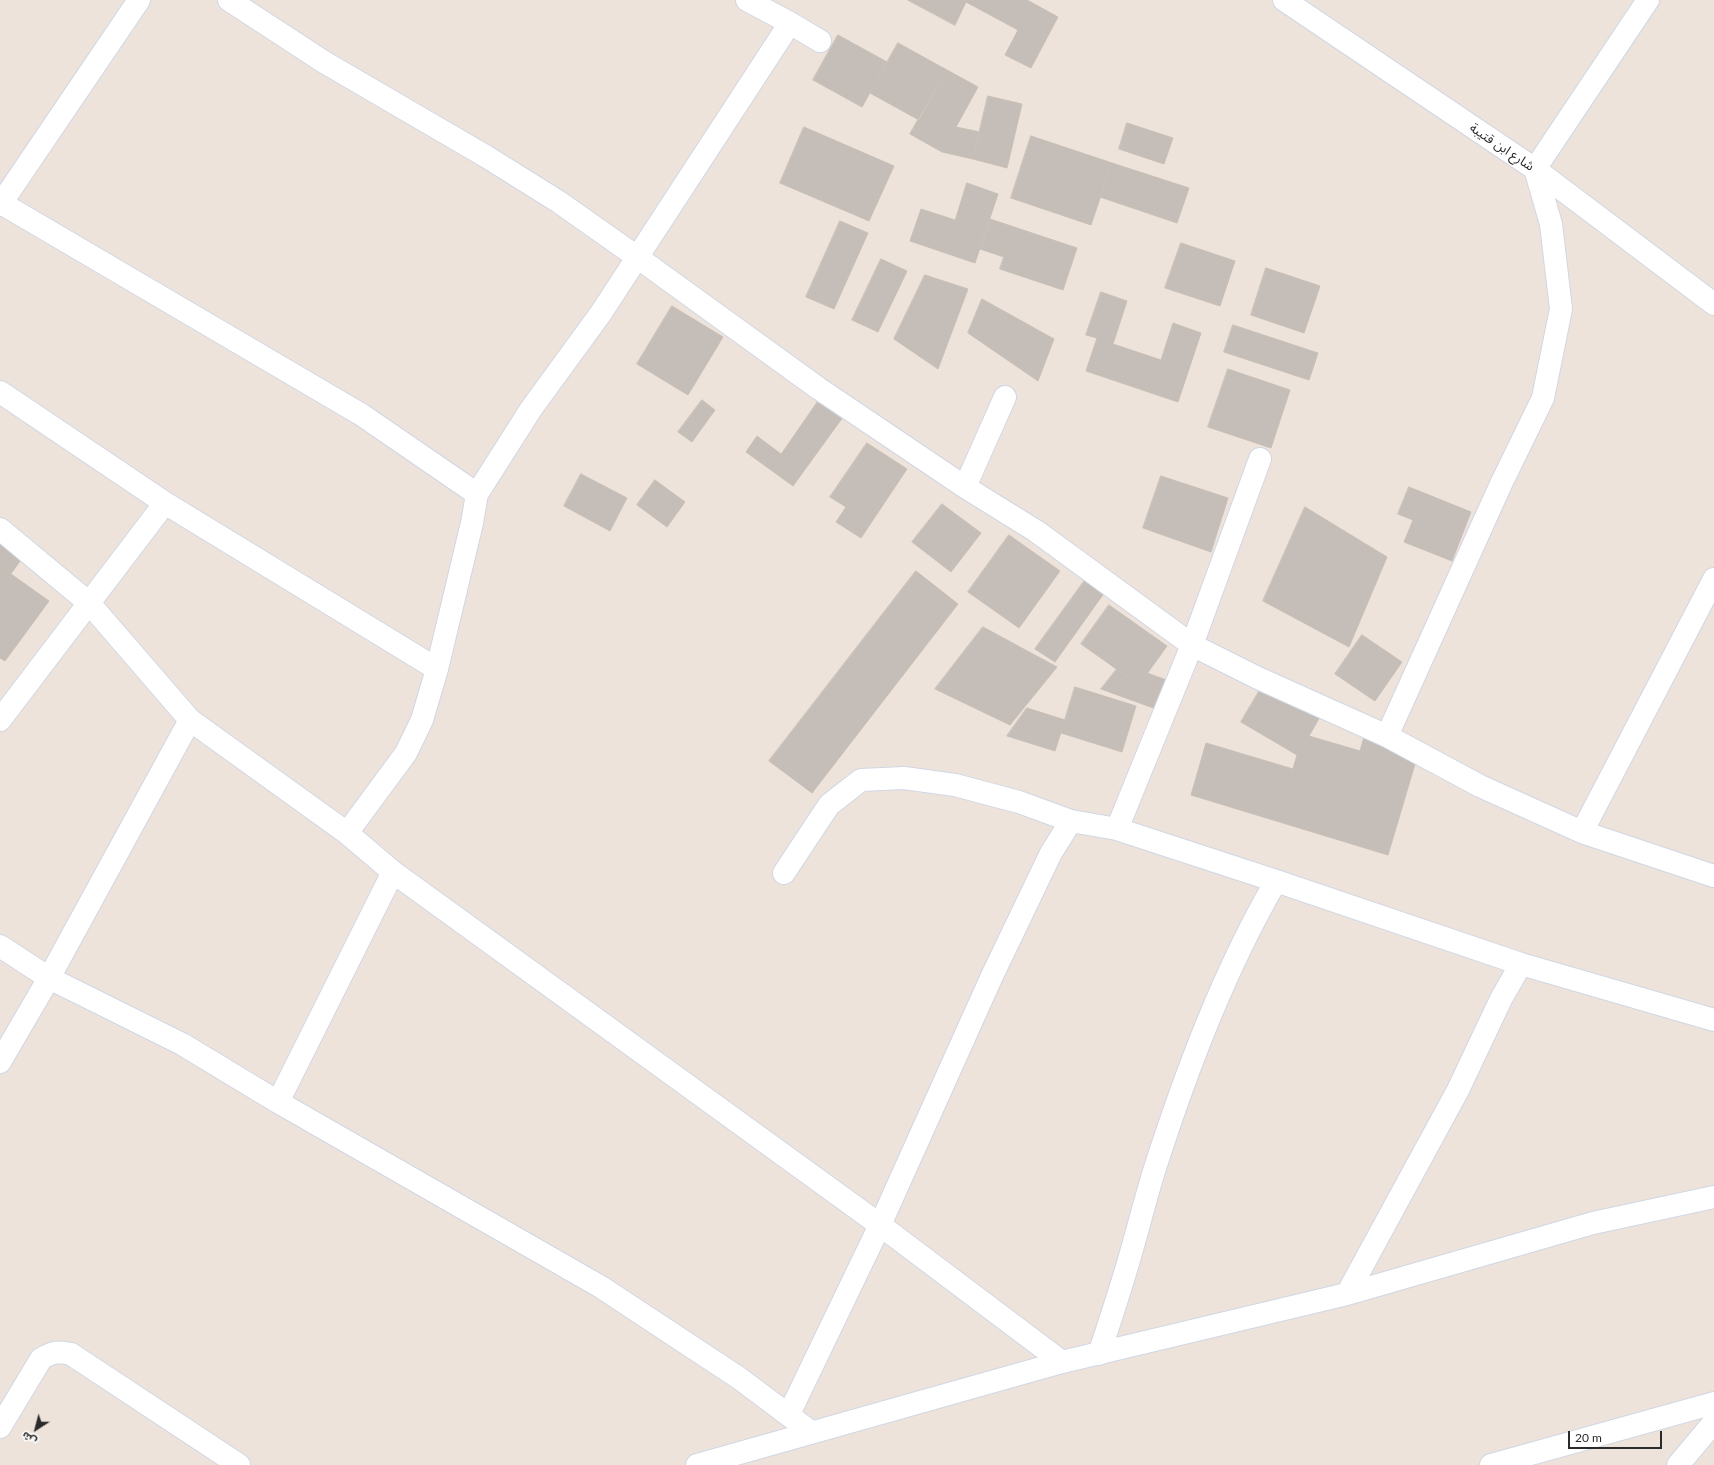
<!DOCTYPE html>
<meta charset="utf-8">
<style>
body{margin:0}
#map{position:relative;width:1714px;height:1465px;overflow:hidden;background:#ede3db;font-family:Lato,"Noto Sans Arabic",sans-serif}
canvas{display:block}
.north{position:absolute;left:16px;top:1409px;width:40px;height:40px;-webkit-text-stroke:3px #fff;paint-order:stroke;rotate:216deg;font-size:11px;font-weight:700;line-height:16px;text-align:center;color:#2a2a2a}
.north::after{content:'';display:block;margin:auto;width:14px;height:18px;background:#2a2a2a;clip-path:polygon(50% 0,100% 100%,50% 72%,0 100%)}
.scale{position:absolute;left:1568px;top:1431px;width:94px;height:18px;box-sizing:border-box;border:2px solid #2a2a2a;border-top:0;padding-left:5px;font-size:12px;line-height:14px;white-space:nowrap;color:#2a2a2a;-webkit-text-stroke:3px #fff;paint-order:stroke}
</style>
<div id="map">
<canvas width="1714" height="1465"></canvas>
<div class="north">ش</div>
<div class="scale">20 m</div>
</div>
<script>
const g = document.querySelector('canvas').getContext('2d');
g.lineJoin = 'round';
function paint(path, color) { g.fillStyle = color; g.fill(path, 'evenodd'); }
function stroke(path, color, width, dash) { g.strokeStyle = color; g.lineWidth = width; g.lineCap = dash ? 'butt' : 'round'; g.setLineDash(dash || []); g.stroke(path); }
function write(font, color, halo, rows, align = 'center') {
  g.font = font + ' Lato,"Noto Sans Arabic",sans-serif'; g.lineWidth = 3; g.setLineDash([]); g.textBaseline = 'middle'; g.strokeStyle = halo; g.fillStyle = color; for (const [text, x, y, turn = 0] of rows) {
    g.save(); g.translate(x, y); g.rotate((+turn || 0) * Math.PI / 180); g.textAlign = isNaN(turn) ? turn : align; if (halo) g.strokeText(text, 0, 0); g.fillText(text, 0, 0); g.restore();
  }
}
const building = new Path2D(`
 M908,0H1027L1058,17L1031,68L1005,55L1018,30L966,2L955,25Z
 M838,35L887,62L862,107L813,80Z
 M898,43L947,70L919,120L870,93Z
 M947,70L978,87L956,127L980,132L973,159L942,152L910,134Z
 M988,96L1022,104L1007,168L973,159Z
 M1127,123L1173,138L1164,164L1119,149Z
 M804,127L894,166L869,221L780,183Z
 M1031,136L1112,163L1091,225L1011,198Z
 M1112,163L1189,188L1177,223L1100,197Z
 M967,183L998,194L975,263L910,241L921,209L955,220Z
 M990,219L1014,227L1004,257L980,249Z
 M840,221L868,233L834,309L806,297Z
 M1014,227L1077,248L1063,290L1000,269Z
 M1181,243L1235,261L1220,306L1165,288Z
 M881,259L907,271L878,332L852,320Z
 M1266,268L1320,286L1304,333L1251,315Z
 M925,275L968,289L938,369L894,339Z
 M1101,292L1127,301L1113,344L1161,360L1173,323L1201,333L1178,402L1086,371L1097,338L1086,335Z
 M982,299L1054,339L1038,381L968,333Z
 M672,306L723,337L688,395L637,364Z
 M1233,325L1318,353L1309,380L1224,352Z
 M1228,369L1290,390L1271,448L1208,427Z
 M702,400L715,410L692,442L678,432Z
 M819,400L843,417L793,486L746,452L757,436L781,454Z
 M867,443L907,469L861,538L836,522L846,507L830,497Z
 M581,474L627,498L610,531L564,506Z
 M1161,476L1228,498L1211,552L1143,528Z
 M655,480L685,502L667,527L637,505Z
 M1409,487L1471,512L1452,561L1404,542L1413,520L1398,514Z
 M942,504L981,533L951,572L912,542Z
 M1305,507L1387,557L1349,647L1263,601Z
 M1009,535L1060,571L1019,628L968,592Z
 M0,540L23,557L0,589Z
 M916,571L958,604L812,793L769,761Z
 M11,574L49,601L5,661L0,658V589Z
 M1088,576L1107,589L1055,662L1035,649Z
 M1109,605L1167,646L1139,685L1081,644Z
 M983,627L1057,667L1010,725L935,689Z
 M1362,635L1402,662L1375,701L1335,674Z
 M1117,669L1139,685L1147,673L1172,682L1159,710L1101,689Z
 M1264,683L1321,715L1309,736L1360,751L1364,737L1418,754L1388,855L1191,795L1206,743L1293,769L1297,755L1241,722Z
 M1075,687L1136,706L1122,752L1061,733Z
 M1027,708L1065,720L1055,751L1007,736Z`);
paint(building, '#c5bdb8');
stroke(building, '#c8bfb5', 1);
const minor = new Path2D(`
 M229,0L324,62L487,157L559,202L637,257L818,388L965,487L1036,531L1192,645L1258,678L1387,736L1480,786L1582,832L1714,876
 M747,0L790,23L820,41
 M1284,0L1535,169L1714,304
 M1,203L362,415L477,494
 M0,205L139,0
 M0,392L165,503L437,669
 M965,487L1005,397
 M0,529L89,603L190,720L347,833L393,872L880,1225L1062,1362
 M0,720L165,503
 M1387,736L1501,484L1543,398L1561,309L1551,224L1535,169L1648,0
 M1117,829L1192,645L1260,459
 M1582,832L1714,579
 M347,833L406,753L422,720L437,669L472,523L477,494L531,409L601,313L790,23
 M784,873L829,805L861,780L904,778L955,785L1019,802L1071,821L1117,829L1276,881L1521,964L1714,1020
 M0,946L49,978L182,1044L278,1102L601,1287L739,1378L811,1432
 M0,1062L49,978L190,720
 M278,1102L393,872
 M1347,1294L1458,1090L1501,999L1521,964
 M1099,1354C1108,1327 1117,1300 1125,1273C1136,1238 1144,1203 1155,1168C1187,1069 1224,971 1276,881
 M789,1414L880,1225L992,976L1051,853L1071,821
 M0,1427L41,1359C52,1352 58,1351 71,1354L239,1465
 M697,1465L1062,1362L1347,1294L1593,1223L1714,1197
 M1491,1465L1714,1403
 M1678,1465L1714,1422`);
stroke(minor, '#d0d7e4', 24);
stroke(minor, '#fff', 22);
write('13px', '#2a2a2a', '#fff', [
 ["شارع ابن قتيبة",1502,147,34]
]);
</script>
